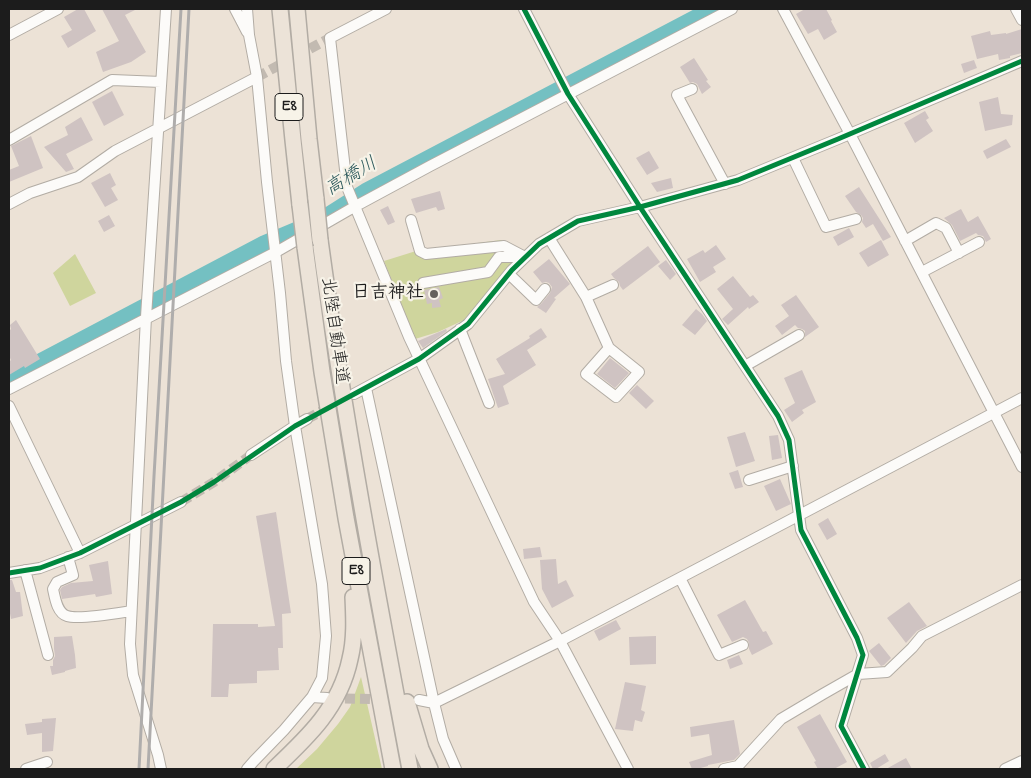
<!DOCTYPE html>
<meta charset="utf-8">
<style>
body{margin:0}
#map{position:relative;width:1031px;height:778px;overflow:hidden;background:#ece2d6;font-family:"Indie Flower",sans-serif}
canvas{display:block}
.frame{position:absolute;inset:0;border:10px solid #1c1c1c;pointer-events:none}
</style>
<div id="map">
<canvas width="1031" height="778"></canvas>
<div class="frame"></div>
</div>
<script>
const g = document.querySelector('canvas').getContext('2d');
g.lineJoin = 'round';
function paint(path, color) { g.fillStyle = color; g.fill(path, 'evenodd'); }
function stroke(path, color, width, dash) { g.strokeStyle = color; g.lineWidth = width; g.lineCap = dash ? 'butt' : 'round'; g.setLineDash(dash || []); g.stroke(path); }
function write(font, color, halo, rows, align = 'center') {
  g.font = font + ' "Indie Flower","Klee One",sans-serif'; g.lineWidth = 4.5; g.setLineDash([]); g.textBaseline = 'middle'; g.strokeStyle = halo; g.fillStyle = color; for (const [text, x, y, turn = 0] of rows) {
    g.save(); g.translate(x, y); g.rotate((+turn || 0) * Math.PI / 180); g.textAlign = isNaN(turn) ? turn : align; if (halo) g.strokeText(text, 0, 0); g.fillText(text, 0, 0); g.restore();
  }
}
paint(new Path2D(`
 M501,240L521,251L464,320L438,332L415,339L384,261L416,251Z
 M75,254L96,293L70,306L53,273Z
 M361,677L382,769H296L317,749L338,724L350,707Z`), '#cfd59d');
stroke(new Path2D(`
 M9,379L265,244L322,220L366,192L714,9`), '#74c0c2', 18);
paint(new Path2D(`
 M78,9H84L96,31L68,48L61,36L72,30L64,17Z
 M102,9H137L125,15L146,52L131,62L103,72L96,52L119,41Z
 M805,9H826L832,20L831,21L837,32L824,40L818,29L808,34L796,14Z
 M1022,29V53L1010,56V58L999,60L998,54L977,59L971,36L990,31L991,35L1006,33V34Z
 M694,58L708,80L706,81L711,87L702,94L697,84L693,82L690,83L680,67Z
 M974,60L977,68L964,73L961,64Z
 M112,91L124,115L104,126L92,102Z
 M998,97L1001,114L1013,115L1012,125L985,131L979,102Z
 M925,111L929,118L926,120L933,131L915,143L904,123Z
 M81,117L93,140L66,154L74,169L66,172L44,147L68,135L65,127Z
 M31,136L43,168L9,182V170L19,166L11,146Z
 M1006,139L1011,147L987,159L983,151Z
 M649,151L659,168L647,175L636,158Z
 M110,173L116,185L111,188L118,200L105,207L91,183Z
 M671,178L673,188L657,192L651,183Z
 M859,187L891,237L883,241L873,224L866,228L862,222L863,218L861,215L856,212L845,196Z
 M440,191L445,209L438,211L436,207L416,213L411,199Z
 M388,206L395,222L388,225L380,210Z
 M961,209L968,222L978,216L991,239L986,242L983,236L978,235L976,233L960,241L952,225L944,218Z
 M109,215L115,226L104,232L98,221Z
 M849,228L854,237L838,246L833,237Z
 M881,240L889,255L868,267L859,253Z
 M716,245L726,259L713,267L716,272L700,282L687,259L703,250L705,253Z
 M648,246L660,262L623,290L620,286L619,282L614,278L611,274Z
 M549,259L570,284L554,298L556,299L546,313L537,307L541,304L550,293L552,287L549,283L546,282L542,283L533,272Z
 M666,260L676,274L670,280L658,266Z
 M733,276L750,297L753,295L759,302L749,309L748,307L728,325L722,319L733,309L717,289Z
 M439,287L443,298L439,300L441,307L432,308V303L427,304L424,290Z
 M796,295L819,327L805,337V331L802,329L798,328L795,325L782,335L775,326L789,316L781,305Z
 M696,309L702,314L707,321L695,335L682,325Z
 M16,320L40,359L25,368L24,366L9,375V362L11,360L9,356V331L11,329L10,325Z
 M541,328L547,337L527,350L536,365L503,386L509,404L498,408L488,379L505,374L496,359L530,338L529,336Z
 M446,329L447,331L423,348L418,341Z
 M610,358L629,373L615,388L597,374Z
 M802,370L816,402L802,410L804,413L792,422L784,410L795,403L784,378Z
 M637,385L654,401L646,409L629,393Z
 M745,432L755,461L736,467L727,437Z
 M778,435L782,458L772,460L769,436Z
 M738,470L743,487L735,489L729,473Z
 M780,479L791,504L776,511L764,486Z
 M276,512L291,613L282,614L283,648H278L279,670L257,671V683L229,684L228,697H211L213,624H258V627L275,626L256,516Z
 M828,518L837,534L827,540L818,524Z
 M540,547L542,557L524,559L523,549Z
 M556,559L558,584L566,580L574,596L552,608L542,589L540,560Z
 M108,561L112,594L96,597L95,594L62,599L60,590L62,587L71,583L93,581L89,565Z
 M9,580H12L16,592H20L23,616L11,619L9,608Z
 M745,600L763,632L766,631L773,644L752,655L749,649V643L747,639L743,637L732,642L717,615Z
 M909,602L927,626L917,631L906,643L887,618Z
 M616,620L621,629L599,641L594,631Z
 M72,636L75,655L76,668L65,671V672L52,675L50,666H53V660L55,656L54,649V637Z
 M656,636V664L630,665L629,637Z
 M879,643L891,658L884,665L881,666L869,651Z
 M739,655L743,664L730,669L727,660Z
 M625,682L646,686L641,710L645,712L642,722L635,720L633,731L615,729Z
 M820,714L847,762L834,769H818L814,762L816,761L797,727Z
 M56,718L53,751L42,752V733L27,735L25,724L42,722V719Z
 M734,720L740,754L734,760L708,765V766L697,769H692L689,762L712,755L709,734L691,737L690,727Z
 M885,754L889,761L876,769H873L870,763Z
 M906,758L912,769H886Z`), '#cfc3c2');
stroke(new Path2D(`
 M257,77L330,38
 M307,419L348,397
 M181,502L214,482L251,455
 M330,698L403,700`), '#c2bab1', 10, [10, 5]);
const minor = new Path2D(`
 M235,9L247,32
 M247,9L249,35L257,77L267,182L280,293L286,361L295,426L322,584L326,636L322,678L312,697L284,730L254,761L247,769
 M386,9L330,38L347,187L409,337L534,602L560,641L628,769
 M524,9L568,94L640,207L778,416L789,440L801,530L857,638L863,655L841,726L864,769
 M783,9L850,134L1022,467
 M1016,9L1022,20
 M9,35L58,9
 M692,89L677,95L725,184
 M9,140L112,80L161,82
 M793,158L826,227L856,219
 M9,204L30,193L78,177L115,151L257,77
 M411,220L420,251L426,254L504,246L525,257
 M549,238L586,297L613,285
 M905,241L936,223L946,228L959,253
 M922,272L979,242
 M509,274L536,300L545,289
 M423,283L488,272L499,257H524
 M586,297L609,348L639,372L616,397L586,374L609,348
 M460,329L489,403
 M745,366L799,335
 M366,388L434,703L443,739L456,769
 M9,389L276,252L354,207L430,166L732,9
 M354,394L419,359L468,324L512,270L539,244L578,221L640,207L738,180L838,139L1022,61
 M9,406L80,553
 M251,455L295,426L307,419
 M749,480L793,466
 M68,557L73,575L57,582L53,589C55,598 57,613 67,616C79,620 118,613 131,611
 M25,570L48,655
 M9,573L40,568L80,553L181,502
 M680,578L719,655L743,645
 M312,697L327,698
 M419,700L434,703L560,641L1022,398
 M26,769L47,762
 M161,769L158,755L133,675L130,644L146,317L166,9
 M724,769L738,766L781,719L823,694L858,674L887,672L912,648L922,636L1022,585
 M1005,769L1022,761`);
const highway = new Path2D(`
 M280,9L293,140L300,205
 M297,9L309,139L316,199
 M320,240C344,417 377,593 410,769
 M305,247L322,372L346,518L393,769
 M407,702L421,749L430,769
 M274,769C308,737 340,707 350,659C355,639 354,618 353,597`);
stroke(minor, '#b2aca4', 12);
stroke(highway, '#b2aca4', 18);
stroke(minor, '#fcfbf9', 10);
stroke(highway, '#ece3d8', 15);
stroke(new Path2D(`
 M139,769L154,476L181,9
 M148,769L189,9`), '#afadac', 3);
const highwayBridge = new Path2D(`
 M316,199L320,240
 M300,205L305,247`);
stroke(highwayBridge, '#b2aca4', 18, []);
stroke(highwayBridge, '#ece3d8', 15);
stroke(new Path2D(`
 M524,9L568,94L640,207L778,416L789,440L801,530L857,638L863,655L841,726L864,769
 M9,573L40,568L80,553L181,502L214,482L295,426L419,359L468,324L512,270L539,244L578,221L640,207L738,180L838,139L1022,61`), '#00873e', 5);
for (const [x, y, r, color] of [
 [434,294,5,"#65615d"]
]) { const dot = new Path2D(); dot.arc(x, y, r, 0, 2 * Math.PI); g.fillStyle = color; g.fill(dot); stroke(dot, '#f7f3e8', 2); }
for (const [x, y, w] of [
 [289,107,28],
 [356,571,28]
]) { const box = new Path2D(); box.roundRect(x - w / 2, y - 13.5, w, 27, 4); g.fillStyle = '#f7f3e8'; g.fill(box); stroke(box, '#1c1c1c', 1); }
write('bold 16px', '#1c1c1c', null, [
 ["E8",289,107],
 ["E8",356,571]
]);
write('bold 18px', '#1c1c1c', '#f7f3e8', [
 ["日吉神社",424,294]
], 'right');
write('18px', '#1c1c1c', '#f7f3e8', [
 ["北陸自動車道",333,331,82]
]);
write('italic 19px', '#2b585b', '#f7f3e8', [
 ["高橋川",352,178,-31]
]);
</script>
